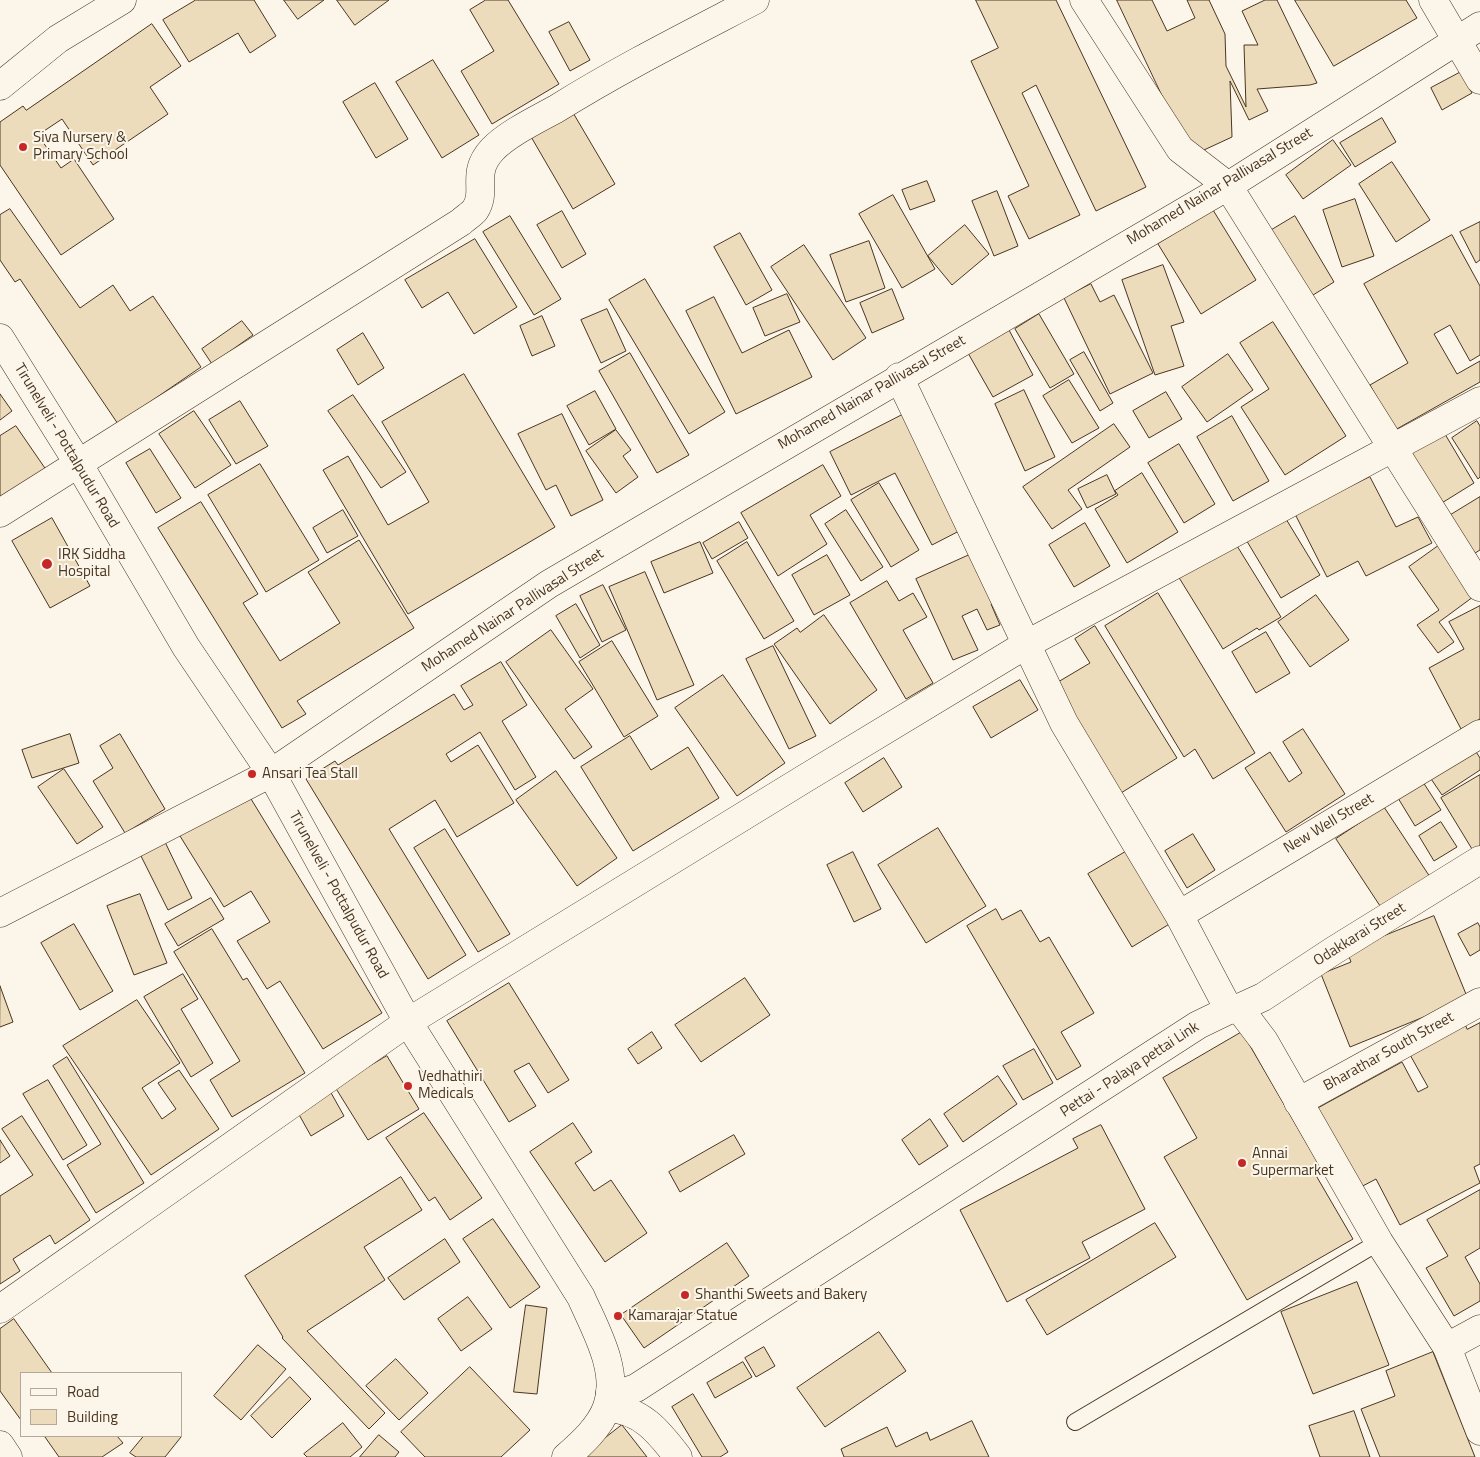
<!DOCTYPE html>
<style>
body{margin:0}
#map{position:relative;width:1480px;height:1457px;overflow:hidden;background:#fbf6e9;font-family:"Titillium Web",sans-serif}
canvas{display:block}
.legend{position:absolute;left:20px;top:1372px;width:162px;height:65px;box-sizing:border-box;background:#fbf6e9;border:1px solid #b4a999;margin:0;padding:6px 9px;list-style:none;font-size:15px;color:#4a3520}
.legend li{display:flex;align-items:center;gap:10px;height:25px}
.legend b{width:25px;border:1px solid #b4a999}
</style>
<div id="map">
<canvas width="1480" height="1457"></canvas>
<ul class="legend">
<li><b style="height:6px;background:#fbf6e9"></b>Road</li>
<li><b style="height:14px;background:#ecdcbc"></b>Building</li>
</ul>
</div>
<script>
const g = document.querySelector('canvas').getContext('2d');
g.lineJoin = 'round';
function paint(path, color) { g.fillStyle = color; g.fill(path, 'evenodd'); }
function stroke(path, color, width, dash) { g.strokeStyle = color; g.lineWidth = width; g.lineCap = dash ? 'butt' : 'round'; g.setLineDash(dash || []); g.stroke(path); }
function write(font, color, halo, rows, align = 'center') {
  g.font = font + ' "Titillium Web",sans-serif'; g.lineWidth = 4; g.setLineDash([]); g.textBaseline = 'middle'; g.strokeStyle = halo; g.fillStyle = color; for (const [text, x, y, turn = 0] of rows) {
    g.save(); g.translate(x, y); g.rotate((+turn || 0) * Math.PI / 180); g.textAlign = isNaN(turn) ? turn : align; if (halo) g.strokeText(text, 0, 0); g.fillText(text, 0, 0); g.restore();
  }
}
const building = new Path2D(`
 M196,0H254L276,36L250,53L238,33L189,62L163,20Z
 M284,0H324L298,19Z
 M337,0H389L355,25Z
 M486,0H508L559,84L492,124L461,71L494,51L470,10Z
 M976,0H1056L1146,187L1096,211L1036,85L1022,93L1080,215L1029,239L1008,196L1029,186L971,61L998,48Z
 M1117,0H1152L1167,31L1195,18L1187,0H1209L1225,34L1226,66L1246,107L1244,45H1258L1242,11L1265,0H1277L1317,83L1310,85L1257,89L1268,111L1249,120L1230,81L1232,137L1191,156Z
 M1295,0H1406L1417,18L1334,66Z
 M569,22L590,60L570,71L549,32Z
 M152,24L181,66L150,87L168,114L93,165L62,119L38,135L61,168L74,159L114,219L61,255L0,165V122L23,106L26,110Z
 M433,60L479,135L442,158L396,82Z
 M1461,72L1472,93L1442,110L1431,88Z
 M375,83L408,139L376,158L343,102Z
 M572,111L615,184L573,209L530,135Z
 M1382,118L1396,142L1355,167L1340,143Z
 M1333,140L1351,165L1303,199L1286,175Z
 M1392,162L1430,220L1396,242L1359,184Z
 M927,181L935,201L910,210L902,190Z
 M997,191L1018,246L994,256L972,201Z
 M893,195L935,269L902,288L859,214Z
 M1355,199L1374,256L1342,267L1323,210Z
 M10,209L80,308L113,285L130,311L153,296L201,367L118,424L20,279L15,282L0,260V215Z
 M1213,210L1256,280L1201,314L1158,244Z
 M562,211L586,254L562,268L537,225Z
 M510,216L561,299L534,315L483,232Z
 M1295,216L1334,282L1305,300L1265,234Z
 M1480,222V260L1476,263L1460,232Z
 M965,225L989,254L952,285L928,256Z
 M740,233L772,290L746,305L714,247Z
 M1452,235L1480,286V355L1470,361L1450,325L1434,334L1457,374L1480,361V382L1395,430L1370,385L1408,363L1364,284Z
 M475,239L517,307L474,334L448,292L422,308L405,280Z
 M869,241L885,288L846,302L830,255Z
 M804,245L866,338L833,360L771,267Z
 M1163,265L1184,322L1171,326L1184,366L1155,375L1122,280Z
 M645,279L725,412L689,434L609,300Z
 M1091,284L1100,302L1114,295L1153,373L1110,394L1064,298Z
 M892,289L904,319L872,333L860,303Z
 M787,294L800,322L765,336L753,308Z
 M714,297L742,353L789,330L812,377L736,414L686,311Z
 M607,309L626,351L601,363L581,320Z
 M1039,314L1074,374L1050,388L1015,329Z
 M542,316L555,346L532,356L520,326Z
 M242,321L253,335L212,364L202,349Z
 M1273,322L1346,436L1285,475L1241,407L1269,389L1240,343Z
 M1009,330L1033,375L993,397L968,353Z
 M363,333L384,368L358,385L337,350Z
 M1084,352L1113,403L1100,411L1070,360Z
 M630,353L689,455L657,473L599,371Z
 M1228,354L1253,390L1207,422L1182,387Z
 M464,374L555,527L408,614L323,470L348,456L388,525L429,502L382,422Z
 M1069,380L1099,428L1072,443L1043,396Z
 M1024,390L1055,457L1025,471L995,404Z
 M595,391L616,429L589,445L567,406Z
 M1166,392L1182,419L1149,438L1133,411Z
 M0,394L12,411L0,420Z
 M353,395L406,472L381,488L328,411Z
 M240,401L268,446L236,464L209,420Z
 M194,411L231,465L195,488L159,434Z
 M906,413L965,528L932,545L895,473L851,495L830,452Z
 M562,414L603,500L571,516L556,485L546,490L518,434Z
 M1232,416L1269,481L1233,501L1197,437Z
 M1477,421L1480,426V477L1478,479L1452,438Z
 M1114,424L1130,447L1068,490L1082,509L1052,529L1023,487Z
 M16,426L49,474L0,507V436Z
 M1442,429L1474,483L1437,506L1405,452Z
 M616,430L631,450L623,456L638,477L616,493L586,451Z
 M1179,444L1215,504L1184,523L1148,463Z
 M150,449L181,498L156,513L126,463Z
 M260,464L319,560L266,592L208,495Z
 M823,465L841,496L810,515L827,544L778,576L741,513Z
 M1142,473L1178,532L1127,563L1095,509L1118,495L1115,491Z
 M1107,475L1116,494L1087,508L1078,489Z
 M1370,477L1396,527L1418,517L1432,543L1366,576L1358,561L1327,577L1295,514Z
 M879,483L919,550L891,567L851,500Z
 M1480,497V550L1472,555L1449,516Z
 M201,502L258,594L243,603L280,661L340,623L308,572L359,540L414,628L297,701L306,714L282,728L158,528Z
 M343,510L358,536L327,553L313,528Z
 M846,510L883,567L861,581L825,524Z
 M1283,514L1320,575L1281,598L1245,538Z
 M52,518L90,586L50,608L12,541Z
 M739,522L748,538L712,559L703,543Z
 M1085,523L1110,566L1074,587L1049,545Z
 M1234,541L1281,617L1259,630L1257,628L1223,649L1178,576Z
 M700,542L713,573L664,593L651,562Z
 M747,542L794,621L764,639L717,561Z
 M1441,544L1477,594L1439,622L1454,642L1438,653L1417,625L1439,610L1409,567Z
 M976,552L998,600L991,604L1000,625L987,630L977,609L962,616L978,650L953,660L916,579Z
 M827,555L850,595L814,615L792,575Z
 M645,572L694,685L657,700L609,587Z
 M887,581L899,601L913,593L927,617L903,630L933,683L906,699L850,603Z
 M603,585L626,630L602,642L580,596Z
 M1158,593L1255,753L1213,779L1195,749L1184,757L1105,626Z
 M1316,595L1349,640L1310,667L1278,622Z
 M576,604L600,645L580,658L556,616Z
 M1480,606V719L1461,729L1429,668L1464,649L1449,622Z
 M824,615L877,690L830,724L774,644L797,628L800,632Z
 M1095,626L1177,758L1121,793L1053,685L1090,663L1075,639Z
 M551,630L593,689L565,709L592,747L574,759L506,662Z
 M1266,632L1290,673L1256,693L1232,652Z
 M612,641L658,716L624,737L579,662Z
 M773,646L816,736L789,749L746,659Z
 M501,662L527,705L502,721L536,777L515,790L480,732L446,754L451,762L478,745L514,803L457,837L435,800L389,829L466,955L428,979L306,779L335,761L338,765L454,694L464,710L473,705L461,686Z
 M723,675L785,763L737,796L675,708Z
 M1020,680L1038,710L991,738L973,707Z
 M1303,729L1345,794L1286,832L1245,768L1270,752L1289,782L1302,773L1283,742Z
 M70,734L79,763L32,778L22,750Z
 M120,734L165,809L125,833L93,781L113,768L100,746Z
 M630,736L651,770L688,747L719,798L633,851L581,767Z
 M1471,744L1480,758V770L1442,795L1427,773Z
 M884,758L902,787L863,812L845,783Z
 M64,769L103,827L77,844L38,787Z
 M556,771L617,858L577,886L516,800Z
 M1480,775V851L1475,854L1441,798Z
 M1423,782L1441,810L1415,826L1398,798Z
 M248,794L382,1013L323,1049L280,981L267,989L237,941L270,922L251,891L224,907L180,836Z
 M1384,807L1432,880L1384,912L1336,839Z
 M1441,822L1457,847L1434,861L1419,836Z
 M938,828L986,906L926,943L878,865Z
 M445,829L510,934L478,952L414,848Z
 M1193,834L1215,870L1187,888L1165,851Z
 M165,842L192,898L168,910L140,854Z
 M1127,851L1171,923L1132,947L1088,874Z
 M853,852L881,909L854,922L827,865Z
 M140,894L167,963L134,975L107,906Z
 M211,898L224,919L178,946L165,924Z
 M996,909L1002,920L1021,910L1040,942L1049,937L1094,1013L1061,1032L1081,1066L1057,1080L967,926Z
 M1434,916L1468,999L1350,1047L1321,974L1351,962L1347,951Z
 M1478,923L1480,927V950L1470,956L1458,934Z
 M74,924L113,991L80,1010L41,943Z
 M212,929L243,980L247,978L305,1073L232,1117L210,1080L240,1061L174,952Z
 M183,974L198,999L181,1009L213,1063L191,1077L144,997Z
 M745,978L770,1015L701,1062L675,1025Z
 M509,983L569,1080L548,1093L529,1063L514,1071L536,1106L509,1122L447,1021Z
 M0,986L13,1022L0,1027Z
 M137,1000L180,1063L142,1088L162,1119L176,1109L158,1083L179,1070L219,1129L151,1175L63,1046Z
 M1480,1023V1164L1474,1167L1480,1183L1400,1225L1376,1179L1357,1189L1314,1110L1402,1062L1418,1092L1428,1087L1409,1053L1465,1024L1467,1029Z
 M652,1032L662,1048L638,1064L628,1049Z
 M1242,1032L1321,1168L1314,1172L1353,1239L1247,1300L1164,1157L1197,1138L1163,1078Z
 M1034,1049L1053,1083L1023,1100L1003,1066Z
 M387,1056L419,1109L368,1140L335,1087Z
 M67,1057L144,1183L96,1213L67,1165L101,1144L53,1066Z
 M998,1076L1017,1104L963,1142L944,1114Z
 M48,1080L87,1145L63,1160L23,1094Z
 M330,1091L344,1116L311,1136L297,1111Z
 M424,1113L482,1198L450,1220L435,1197L429,1201L386,1138Z
 M22,1116L90,1220L55,1244L50,1235L13,1259L20,1271L0,1284V1196L33,1175L2,1129Z
 M930,1119L948,1146L919,1165L902,1140Z
 M573,1123L592,1152L575,1163L594,1191L611,1180L647,1233L605,1262L530,1152Z
 M1101,1125L1145,1209L1082,1242L1090,1258L1007,1302L960,1210L1078,1148L1073,1139Z
 M734,1135L745,1154L680,1192L669,1172Z
 M0,1140L10,1156L0,1163Z
 M401,1177L422,1210L364,1247L385,1280L307,1331L385,1413L369,1429L282,1338L283,1337L245,1276Z
 M1480,1190V1248L1465,1257L1480,1284V1301L1454,1316L1426,1268L1448,1256L1427,1220Z
 M493,1219L540,1287L510,1308L463,1239Z
 M1155,1223L1176,1257L1047,1335L1026,1300Z
 M445,1239L460,1262L404,1300L388,1278Z
 M727,1243L749,1276L644,1348L621,1315Z
 M1357,1282L1389,1365L1313,1394L1281,1312Z
 M468,1297L492,1329L461,1351L438,1319Z
 M526,1305L547,1308L537,1394L514,1392Z
 M14,1319L52,1373H21V1420L0,1391V1329Z
 M879,1332L906,1371L825,1427L797,1388Z
 M258,1345L286,1369L241,1420L214,1396Z
 M764,1347L775,1366L756,1377L745,1358Z
 M1433,1352L1475,1457H1380L1361,1409L1395,1396L1386,1371Z
 M396,1359L428,1393L399,1420L366,1386Z
 M743,1362L752,1377L715,1398L707,1383Z
 M470,1367L530,1430L501,1457H425L401,1432Z
 M290,1377L311,1399L272,1438L251,1416Z
 M693,1394L728,1452L720,1457H702L672,1407Z
 M1354,1411L1370,1457H1320L1309,1426Z
 M972,1421L989,1457H844L841,1449L887,1427L896,1447L927,1432L930,1440Z
 M343,1423L362,1447L350,1457H307L304,1454Z
 M622,1425L647,1457H581Z
 M379,1435L399,1452L395,1457H360Z
 M47,1436H117L123,1443L102,1457H59L45,1437Z
 M144,1436H179L181,1437L165,1457H136L130,1453Z`);
paint(building, '#ecdcbc');
stroke(building, '#4a3520', 1);
const lane = new Path2D(`
 M1075,1422L1379,1242`);
const street = new Path2D(`
 M1084,0L1180,149L1228,186L1480,587
 M1433,0L1480,80
 M899,377L1064,723L1179,915L1229,1010
 M0,513L461,222C465,218 472,214 475,210C488,190 470,174 492,150C507,134 536,120 556,109C620,69 688,35 755,0
 M0,913L271,773L549,584L1228,186L1480,26
 M1179,915L1480,734
 M1239,1008L1263,997L1333,951L1480,860
 M1298,1102L1480,1002
 M0,1309L408,1022L804,779L1027,644L1480,401
 M1447,1347L1480,1329
 M607,1408C641,1409 659,1432 678,1457
 M0,1445L8,1457`);
const secondary = new Path2D(`
 M610,1393L624,1392L636,1388L1198,1025L1229,1010L1239,1008L1264,1041L1379,1242L1447,1347L1480,1431`);
const primary = new Path2D(`
 M0,86L58,39L122,0
 M0,338L78,463L186,647L271,773L408,1022L581,1297C595,1329 620,1371 607,1407C600,1427 581,1444 566,1457`);
stroke(lane, '#4a3520', 18);
stroke(street, '#4a3520', 29);
stroke(secondary, '#4a3520', 29);
stroke(primary, '#4a3520', 29);
stroke(lane, '#fbf6e9', 16);
stroke(street, '#fbf6e9', 28);
stroke(secondary, '#fbf6e9', 28);
stroke(primary, '#fbf6e9', 28);
for (const [x, y, r, color] of [
 [23,147,5,"#c62828"],
 [47,564,6,"#c62828"],
 [252,774,5,"#c62828"],
 [408,1086,5,"#c62828"],
 [1242,1163,5,"#c62828"],
 [685,1295,5,"#c62828"],
 [618,1316,5,"#c62828"]
]) { const dot = new Path2D(); dot.arc(x, y, r, 0, 2 * Math.PI); g.fillStyle = color; g.fill(dot); stroke(dot, '#fbf6e9', 2); }
write('15px', '#4a3520', '#fbf6e9', [
 ["Siva Nursery &",33,138],
 ["Primary School",33,155],
 ["IRK Siddha",58,555],
 ["Hospital",58,572],
 ["Ansari Tea Stall",262,774],
 ["Vedhathiri",418,1077],
 ["Medicals",418,1094],
 ["Annai",1252,1154],
 ["Supermarket",1252,1171],
 ["Shanthi Sweets and Bakery",695,1295],
 ["Kamarajar Statue",628,1316]
], 'left');
write('15px', '#4a3520', '#fbf6e9', [
 ["Mohamed Nainar Pallivasal Street",1220,187,-31],
 ["Mohamed Nainar Pallivasal Street",872,393,-30],
 ["Tirunelveli - Pottalpudur Road",66,446,59],
 ["Mohamed Nainar Pallivasal Street",513,611,-33],
 ["New Well Street",1329,824,-31],
 ["Tirunelveli - Pottalpudur Road",338,895,61],
 ["Odakkarai Street",1360,935,-32],
 ["Bharathar South Street",1389,1052,-29],
 ["Pettai - Palaya pettai Link",1130,1070,-33]
]);
</script>
